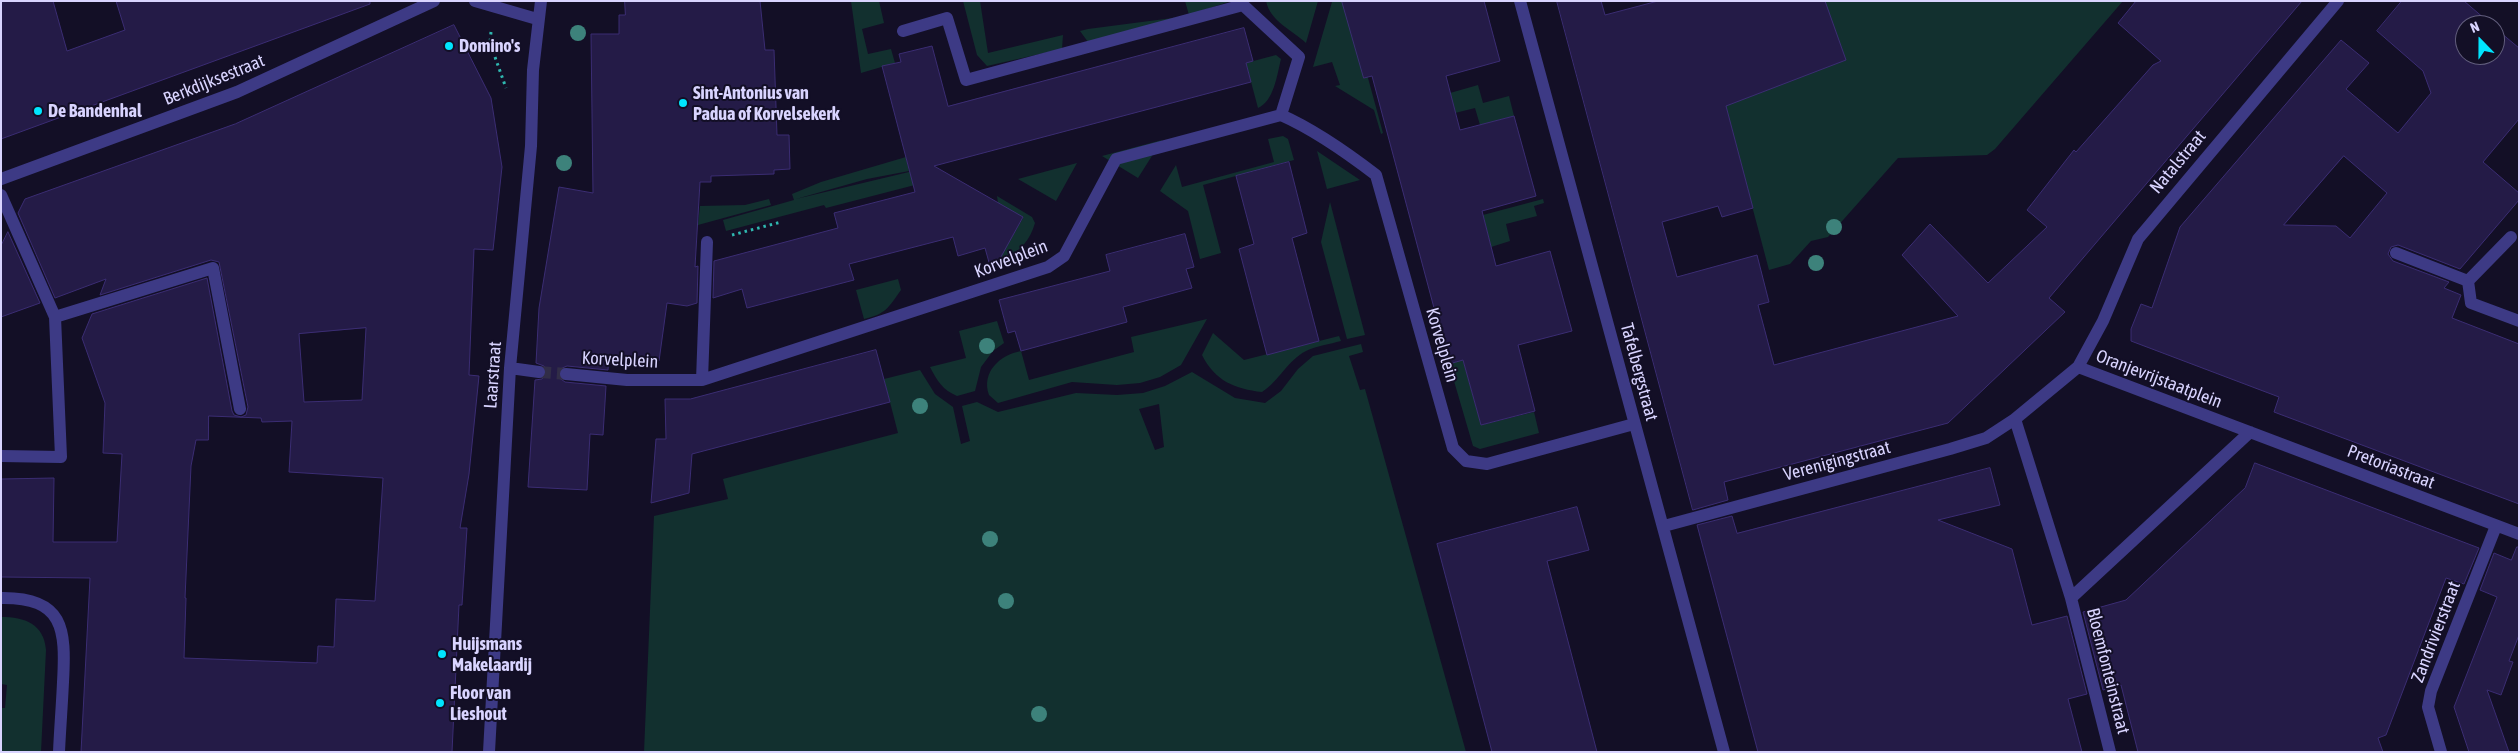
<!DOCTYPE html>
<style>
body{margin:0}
#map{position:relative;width:2520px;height:753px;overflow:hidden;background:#130f26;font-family:"Asap Condensed",sans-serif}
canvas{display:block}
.frame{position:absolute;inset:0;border:2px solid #d9d4ff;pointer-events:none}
.north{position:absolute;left:2455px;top:15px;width:50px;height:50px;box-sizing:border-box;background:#130f26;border:1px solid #625e7d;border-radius:50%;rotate:338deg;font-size:14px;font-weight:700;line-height:20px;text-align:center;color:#d9d4ff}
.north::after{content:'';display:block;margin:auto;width:18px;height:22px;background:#00e5ff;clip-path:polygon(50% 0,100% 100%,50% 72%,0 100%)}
</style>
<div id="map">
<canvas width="2520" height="753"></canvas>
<div class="frame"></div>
<div class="north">N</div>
</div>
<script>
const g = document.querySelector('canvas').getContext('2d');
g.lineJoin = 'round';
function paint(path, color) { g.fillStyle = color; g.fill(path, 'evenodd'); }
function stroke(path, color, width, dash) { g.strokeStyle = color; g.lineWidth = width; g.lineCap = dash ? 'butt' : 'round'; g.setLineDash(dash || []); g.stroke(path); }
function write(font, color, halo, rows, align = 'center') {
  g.font = font + ' "Asap Condensed",sans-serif'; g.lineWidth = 4; g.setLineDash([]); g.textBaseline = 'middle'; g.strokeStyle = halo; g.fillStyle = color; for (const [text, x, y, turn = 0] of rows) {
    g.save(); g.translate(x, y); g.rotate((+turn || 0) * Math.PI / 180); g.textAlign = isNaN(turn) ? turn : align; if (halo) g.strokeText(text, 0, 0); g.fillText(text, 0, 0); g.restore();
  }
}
paint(new Path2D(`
 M851,1H879L884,23L862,29L868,54L891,49L895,63L861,73Z
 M963,1H980L988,53L1063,35L1062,49L987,66L977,55Z
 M1185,1H1231L1189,15Z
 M1266,1H1318L1306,43C1292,30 1270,21 1266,1Z
 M1336,1H1347L1383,133L1381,134L1374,110L1335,86L1340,85L1332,62L1313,67L1332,2Z
 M1825,1H2123L1995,149L1987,155L1898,158L1828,237L1811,241L1790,264L1769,270L1725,104Z
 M1188,16L1088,42L1080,31L1088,29Z
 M1276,55L1281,59C1277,75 1274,101 1258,108L1246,63Z
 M1478,85L1483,103L1509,96L1514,116L1480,125L1475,108L1455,113L1450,93Z
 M1283,136L1288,139L1294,160L1203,185L1221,253L1200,259L1188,211L1160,191L1176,165L1182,187L1274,162L1268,139Z
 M1162,140L1138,178L1102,156Z
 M1317,151L1360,180L1327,189Z
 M906,157L909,171L867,179L796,199L934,166L938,179L826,208L824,205L726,231L723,220L794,200L792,194L821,182Z
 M1077,163L1056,201L1018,179Z
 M997,196L1032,217L1035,223C1030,240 1020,253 1002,258L998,244L1009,242L1023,218L998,203Z
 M769,199L771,205L698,225L700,206L745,205Z
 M1543,199L1544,203L1534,206L1537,216L1506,224L1510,241L1491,247L1483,215Z
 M1330,202L1365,335L1347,339L1321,242Z
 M898,279L901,290C888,308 886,314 864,319L856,290Z
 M1207,319L1181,365L1160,377L1140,383L1117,385L1072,382L998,403L989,395C981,372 1000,355 1021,351L1029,380L1134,352L1131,337Z
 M997,321L1004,343L993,351L981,367L975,391L957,396C943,390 937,381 930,367L966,358L959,331Z
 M1213,333L1244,360L1339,336L1341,341C1330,344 1316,346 1306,351C1288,360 1279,381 1262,392C1235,389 1215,381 1202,355Z
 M1361,344L1363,352L1349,356L1360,390L1365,389L1466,752H644L654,516L728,499L723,479L898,433L884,379L920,370L935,394L953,407L961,444L970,441L962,406L977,402L998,412L1076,393L1117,395L1143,393L1165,386L1192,372L1235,398L1265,403L1281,391L1298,369L1313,356ZM1159,404L1164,447L1155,450L1139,409Z
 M1463,360L1481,425L1534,412L1539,433L1480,449L1473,446L1449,364Z
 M1,617C25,617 44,624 46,650L41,752H1V708H5L7,685L1,684Z`), '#12302f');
const building = new Path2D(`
 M1,1H53L67,51L125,30L116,1H370V4L1,139Z
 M625,1H760L765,50H774L777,135H789L790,169L774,170V174L711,176V182H700L695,267L698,266L697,303L687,306L667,303L659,361L609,355L608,370L567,366L560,369L558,377L565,382L606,386L603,435L590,434L587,490L528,487L535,380L542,379L547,373L544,366L536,363L539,308L559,187L593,193L591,34H619V15H625Z
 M1342,1H1484L1500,61L1446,76L1460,130L1514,116L1536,196L1482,211L1496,266L1550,251L1572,331L1518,345L1535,411L1481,425L1463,360L1449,364L1372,76L1364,78Z
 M1557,1H1601L1605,15L1658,1H1825L1846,60L1726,106L1753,208L1722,217L1718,206L1662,222L1677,277L1757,255L1769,302L1758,305L1774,365L1958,316L1902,255L1930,224L1988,283L2047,227L2027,210L2074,150L2076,152L2153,65L2161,61L2118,23L2136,1H2302L2049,298L2065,312L1948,423L1724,482L1728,500L1693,510Z
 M2402,1H2464L2492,25H2465V55H2495V28L2519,48V119L2483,162L2519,193V200L2460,269L2398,245L2391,247L2388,254L2393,261L2449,282L2444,288L2461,295L2452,318L2519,344V504L2274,412L2279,397L2131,341V329L2141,304L2152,308L2180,227L2341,40L2369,63L2346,89L2398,133L2431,93L2423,71L2377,31ZM2344,156L2387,193L2350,238L2336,226L2284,225Z
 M454,25L491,98L502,167L493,250L474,249L469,375L479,376L469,474L460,528H467L462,605H459L452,752H81L90,578L1,577V479L54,478L53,542H117L122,454L103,453L105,403L82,338L92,314L207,278L232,411L234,415L241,417L246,415L248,407L219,262L211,260L100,295L106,279L55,298L18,213L25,199L235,124ZM366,328L362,400L304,402L299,334ZM209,416L261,418L262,422L292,421L289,472L383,478L375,601L336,599L334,647L318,646L317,663L184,658L186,598H185L191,466L196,440H208Z
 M1244,28L1253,61L1246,63L1251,82L934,166L1023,217L992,273L985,248L958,256L953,237L849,264L854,280L747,308L742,289L713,298L714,261L838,228L834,213L915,192L882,66L901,62L899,54L932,46L948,106Z
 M1289,162L1307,233L1292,238L1319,341L1267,355L1239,249L1254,244L1236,176Z
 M8,232L40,303L1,317V246Z
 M1185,234L1194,267L1186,269L1192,288L1123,307L1127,322L1021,351L1015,331L1008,333L999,300L1110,271L1106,255Z
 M876,350L890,402L692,454L689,493L651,503L656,439H666L665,399H690Z
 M2255,463L2479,548L2464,584L2446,578L2386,735L2378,738L2383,752H2138L2121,685L2103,690L2083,612L2126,600L2245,488Z
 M1990,468L2000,505L1938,520L2012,549L2032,625L2067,616L2087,694L2068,699L2082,752H1758L1697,525L1732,516L1737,533Z
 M1577,507L1589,550L1547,561L1597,752H1492L1437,544Z
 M2517,547H2519V635L2509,661L2513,662L2501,695L2487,690L2509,752H2469L2454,707L2497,597L2480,590L2494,553L2511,560Z`);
paint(building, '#241b47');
stroke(building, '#3b2d73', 1);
stroke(new Path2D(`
 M539,372L566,374`), '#312d47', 12, [12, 6]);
stroke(new Path2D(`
 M491,32L490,43L506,88
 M732,235L781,222`), '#2fb8b0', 3, [2.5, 4]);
stroke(new Path2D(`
 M475,1L537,19
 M1520,1L1724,752
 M903,31L947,18L966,80L1243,5L1299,57L1281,115
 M1,179L237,92L434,1
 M1,195L55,317L61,457L1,456
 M2396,253L2468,281L2471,303L2519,321
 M2468,281L2511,237
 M55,317L213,268L240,409
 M2078,367L2103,321L2138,239L2338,1
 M510,368L539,372
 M566,374L627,380H702L1048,267L1064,256L1116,159L1281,115C1315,130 1346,152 1376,175L1453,448L1466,461L1487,464L1634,424
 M702,380L707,242
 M1664,526L1950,449L1986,438L2015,419
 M1,598C64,597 66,629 63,682C62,705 60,729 59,752
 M2071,598L2250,432
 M489,752L510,368L531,146L533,70L541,1
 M2110,752L2071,598L2015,419L2078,367L2519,534
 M2441,752L2428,707L2431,691L2496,526`), '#3d3a85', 12);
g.fillStyle = '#3d827b';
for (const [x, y] of [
 [578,33],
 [564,163],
 [1834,227],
 [1816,263],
 [987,346],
 [920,406],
 [990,539],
 [1006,601],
 [1039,714]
]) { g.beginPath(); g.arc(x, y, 8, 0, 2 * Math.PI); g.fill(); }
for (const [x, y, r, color] of [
 [449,46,5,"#00e5ff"],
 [683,103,5,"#00e5ff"],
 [38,111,5,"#00e5ff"],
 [442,654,5,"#00e5ff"],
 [440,703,5,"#00e5ff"]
]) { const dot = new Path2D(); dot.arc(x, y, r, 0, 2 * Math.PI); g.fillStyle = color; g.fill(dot); stroke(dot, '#130f26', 2); }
write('bold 18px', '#d9d4ff', '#130f26', [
 ["Domino's",459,46],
 ["Sint-Antonius van",693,93],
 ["Padua of Korvelsekerk",693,114],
 ["De Bandenhal",48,111],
 ["Huijsmans",452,644],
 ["Makelaardij",452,665],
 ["Floor van",450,693],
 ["Lieshout",450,714]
], 'left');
write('18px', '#d9d4ff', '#130f26', [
 ["Berkdijksestraat",214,80,-22],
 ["Natalstraat",2178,162,-50],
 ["Korvelplein",1011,259,-21],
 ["Korvelplein",1442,345,74],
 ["Korvelplein",620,360,3],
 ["Tafelbergstraat",1639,372,75],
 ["Laarstraat",493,375,-86],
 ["Oranjevrijstaatplein",2159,379,21],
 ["Verenigingstraat",1837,461,-15],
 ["Pretoriastraat",2391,467,21],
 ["Zandrivierstraat",2436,632,-69],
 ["Bloemfonteinstraat",2108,671,76]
]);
</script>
